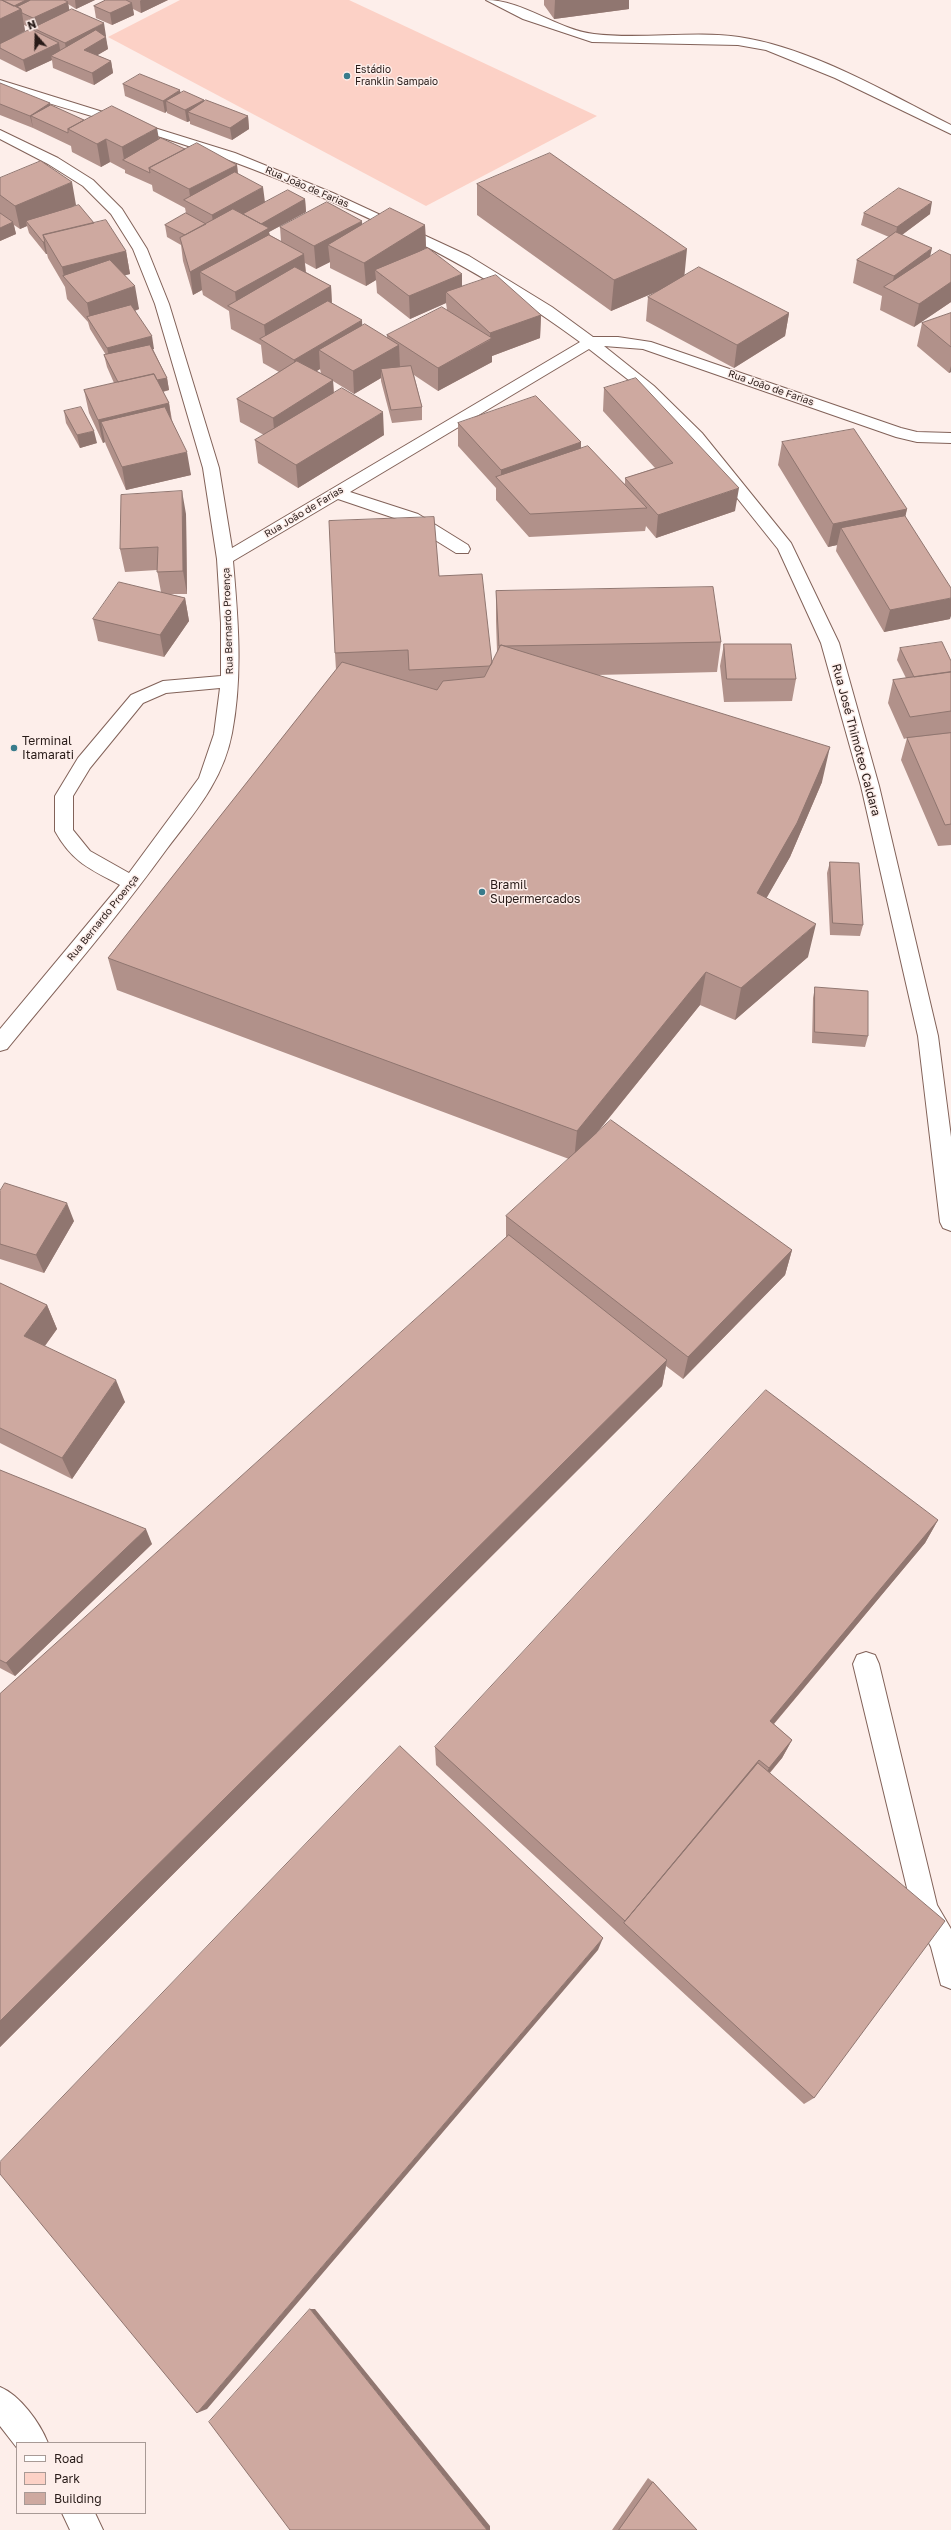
<!DOCTYPE html>
<meta charset="utf-8">
<style>
body{margin:0}
#map{position:relative;width:951px;height:2530px;overflow:hidden;background:#fdeeea;font-family:"Golos Text",sans-serif}
canvas{display:block}
.legend{position:absolute;left:16px;top:2442px;width:130px;height:72px;box-sizing:border-box;background:#fdeeea;border:1px solid #a89a96;margin:0;padding:5px 7px;list-style:none;font-size:12px;color:#281b18}
.legend li{display:flex;align-items:center;gap:8px;height:20px}
.legend b{width:20px;border:1px solid #a89a96}
.north{position:absolute;left:16px;top:16px;width:40px;height:40px;-webkit-text-stroke:3px #fdeeea;paint-order:stroke;rotate:340deg;font-size:11px;font-weight:700;line-height:16px;text-align:center;color:#281b18}
.north::after{content:'';display:block;margin:auto;width:14px;height:18px;background:#281b18;clip-path:polygon(50% 0,100% 100%,50% 72%,0 100%)}
</style>
<div id="map">
<canvas width="951" height="2530"></canvas>
<ul class="legend">
<li><b style="height:5px;background:#fff"></b>Road</li>
<li><b style="height:11px;background:#fcd1c6"></b>Park</li>
<li><b style="height:11px;background:#cea9a0"></b>Building</li>
</ul>
<div class="north">N</div>
</div>
<script>
const g = document.querySelector('canvas').getContext('2d');
g.lineJoin = 'round';
function paint(path, color) { g.fillStyle = color; g.fill(path, 'evenodd'); }
function stroke(path, color, width, dash) { g.strokeStyle = color; g.lineWidth = width; g.lineCap = dash ? 'butt' : 'round'; g.setLineDash(dash || []); g.stroke(path); }
function write(font, color, halo, rows, align = 'center') {
  g.font = font + ' "Golos Text",sans-serif'; g.lineWidth = 3; g.setLineDash([]); g.textBaseline = 'middle'; g.strokeStyle = halo; g.fillStyle = color; for (const [text, x, y, turn = 0] of rows) {
    g.save(); g.translate(x, y); g.rotate((+turn || 0) * Math.PI / 180); g.textAlign = isNaN(turn) ? turn : align; if (halo) g.strokeText(text, 0, 0); g.fillText(text, 0, 0); g.restore();
  }
}
paint(new Path2D(`
 M180,0H349L597,116L426,206L108,37Z`), '#fcd1c6');
const minor = new Path2D(`
 M486,0C523,0 558,30 594,34C642,40 692,30 739,37C812,48 885,92 951,125V134L835,78L766,50L738,45L592,42L523,19Z
 M0,80L235,153L333,193L469,256L552,307L593,337H618L651,342L901,428L917,432L951,433V443L917,442L896,437L643,349L604,346L654,386L702,433L791,543L839,643L879,786L938,1036L951,1137V1231L943,1228L940,1222L918,1036L861,786L821,643L778,549L690,439L644,392L589,349L350,492L418,514L468,545L470,549L468,553H456L406,522L338,499L233,561C238,618 243,676 232,733C223,781 194,813 166,850C116,919 61,983 7,1049L0,1051V1029L120,885C90,869 72,862 55,831V796L78,758L131,695L163,681L221,676V623L217,559L203,468L155,304L133,249L111,214L83,186L48,164L0,139V130L58,158L93,180L122,209L147,249L169,304L219,468L232,548L580,342C474,263 350,205 226,159C152,132 75,112 0,88ZM220,688L214,734L199,778L129,873L90,851L73,830V796L90,768L143,703L166,693Z
 M866,1652L875,1655L879,1664L937,1905L951,1929V1989L941,1985L931,1947L912,1909L853,1664L857,1655Z
 M0,2387C20,2395 40,2423 48,2443H17V2448L0,2426Z
 M62,2513H95L103,2530H70Z`);
stroke(minor, '#826259', 2);
paint(minor, '#fff');
paint(new Path2D(`
 M0,0H95L76,9L68,4L69,10L106,36H105L108,49L97,55L111,61L113,73L94,85L53,68L52,60L26,72L0,59ZM24,25L33,29V30L12,38L25,31Z
 M106,0H168L141,13L133,9L134,15L112,25L96,18L94,6Z
 M544,0H629V9L554,19L544,5Z
 M0,83L84,120L159,140L185,149L237,165L238,174L265,203L305,199L306,212L269,232L270,235L281,241L280,227L362,225H425L426,248L419,252L462,286L541,315L540,338L492,356V362L438,391L414,375L422,407V420L392,423L381,381V378L354,394L333,381L334,393L384,435L298,488L258,463L255,440L264,435L240,422L237,399L279,372L263,363L261,345L231,329L229,311L203,295L202,290L193,295L183,261L181,245L167,237L165,225L186,213L185,208L153,191L152,185L125,173V170L110,162L101,167L72,152L71,146L33,128L0,115ZM330,262V268L366,286L376,280L377,293L410,319L446,303L447,310L387,335V338L362,326L332,303L331,286L306,272L305,263L316,269ZM320,369L321,373L317,371Z
 M123,84L181,93L204,102L248,116L249,129L232,140L190,124V121L187,122L167,113V111L165,113L125,96Z
 M0,178L76,205L72,207L94,223L126,251L130,274L125,275L139,309L135,311L154,349H153L167,378L169,390L163,392L169,403L172,420L191,475L126,490L106,445L105,442L103,443L89,413L84,390L114,383L107,367L104,355H106L90,329L88,322L67,299L65,287L48,258L47,254H46L29,233L27,226L20,229L14,225L16,234L0,241Z
 M477,184L684,276L789,313L785,336L734,368L646,321L648,297L658,291L611,311L477,215Z
 M864,213L930,214L902,235L930,257L951,255V302L914,327L880,310L882,296L853,283L857,260L889,237L861,225Z
 M951,313V372L949,373L917,346L922,323Z
 M604,388L735,511L656,538L646,526L645,531L529,537L496,500V488L458,446V423L581,442V448L625,484V478L655,468L603,411Z
 M64,411L97,443L80,448L66,423Z
 M782,442L907,509L905,516L950,619L884,632L836,551L837,545L828,547L778,465Z
 M186,514L187,594H170L185,598L189,621L164,657L98,641L93,619L161,592L157,570L125,572L120,549Z
 M439,576L492,663L497,652L496,621V591L721,642L717,672L597,675L822,782L790,857L766,898L808,957L735,1020L700,1005L597,1133L792,1250L785,1275L683,1379L666,1366L662,1386L0,2047V1694L506,1238V1216L569,1159L117,990L108,958L336,670L335,653Z
 M724,644L796,679L792,701L724,702L720,666Z
 M900,648L951,661V845L938,846L901,760L907,738L904,739L888,703L893,680L906,678L897,660Z
 M830,862L863,925L860,936L830,935L827,873Z
 M815,987L868,1036L865,1047L812,1043L813,998Z
 M0,1191L74,1221L44,1273L0,1259Z
 M0,1283L47,1305L57,1329L45,1346L125,1402L72,1479L0,1443Z
 M0,1470L152,1544L15,1676L0,1668Z
 M938,1520L925,1543L774,1724L792,1740L782,1758L770,1773L814,2098L804,2104L436,1765L435,1747Z
 M648,2478L653,2482L697,2530H612Z`), '#b1918a');
paint(new Path2D(`
 M26,0H45L22,13L25,31L0,44V19L12,6Z
 M75,0H95L76,9Z
 M141,0H168L141,13L140,1Z
 M555,0H629V9L554,19Z
 M68,2L70,14L35,29L33,18Z
 M132,3L134,15L112,25L110,13Z
 M104,23L106,36L67,55L65,43Z
 M106,37L108,49L86,62L84,50Z
 M59,43L61,56H51L52,60L26,72L23,60Z
 M111,61L113,73L94,85L92,73Z
 M180,90L182,102L166,101L167,111L165,113L163,101Z
 M204,100L205,112H188L190,121L187,122L185,110Z
 M50,103L53,115L31,116L33,128L30,116Z
 M248,116L249,129L232,140L230,128Z
 M157,128L161,151L124,160L122,147Z
 M106,139L110,162L101,167L97,144Z
 M237,165L239,188L191,204L189,189Z
 M72,182L76,205L30,225L26,221L27,226L20,229L15,206Z
 M263,187L266,210L215,238L212,215Z
 M305,199L306,212L269,232L271,251L200,272L202,290L193,295L190,272L257,226Z
 M932,202L930,214L895,240L897,227Z
 M362,221L363,244L328,245L330,262L316,269L314,246Z
 M13,222L16,234L0,241V228Z
 M425,225L426,248L382,276L375,270L376,280L366,286L364,263Z
 M43,242H45L47,254H46Z
 M932,248L927,271L891,290L894,276Z
 M687,249L684,280L611,311L614,280Z
 M126,251L130,274L74,288L64,277L62,267Z
 M304,254L306,277L237,310L235,292Z
 M462,274V297L446,292V303L410,319L409,296Z
 M951,282V302L914,327L919,304Z
 M135,286L139,309L93,325L91,324L87,303Z
 M331,286L332,309L266,343L264,325Z
 M789,313L785,336L734,368L737,345Z
 M541,315L540,338L492,356V362L438,391V368L490,340V333Z
 M362,320L363,343L319,350L320,369L296,383L294,360Z
 M152,336L154,349L110,361L107,348Z
 M399,345L400,368L381,369V378L354,394L353,371Z
 M951,366V372L949,373Z
 M167,378L169,390L123,401L121,388Z
 M333,380L334,403L275,441L273,418Z
 M169,403L172,426L101,422L105,442L103,443L98,420Z
 M383,412L384,435L298,488L296,465Z
 M94,431L97,443L80,448L77,435Z
 M581,442L580,465L501,482V470Z
 M187,452L191,475L126,490L122,467Z
 M739,488L735,511L656,538L658,515Z
 M182,491L186,514L187,594L183,571Z
 M907,509L902,532L841,528L837,545L828,547L833,524Z
 M185,598L189,621L164,657L160,635Z
 M951,598V616L950,619L884,632L890,610Z
 M830,747L822,782L790,857L750,927L757,893Z
 M816,924L808,957L735,1020L741,988Z
 M706,972L700,1005L574,1161L577,1131Z
 M67,1203L74,1221L44,1273L36,1255Z
 M792,1250L785,1275L683,1379L688,1357Z
 M47,1305L57,1329L35,1359L24,1336Z
 M667,1360L662,1386L0,2047V2021Z
 M116,1380L125,1402L72,1479L62,1458Z
 M938,1520L925,1543L761,1739L770,1721Z
 M146,1529L152,1544L15,1676L6,1663Z
 M792,1740L782,1758L759,1785L769,1768Z
 M759,1760L750,1777L624,1923L625,1921Z
 M603,1938L598,1950L207,2409L197,2413Z
 M310,2309H315L490,2526V2530H487Z`), '#907670');
const building = new Path2D(`
 M0,0H2L21,9L0,19Z
 M2,0H26L14,6Z
 M31,0H64L68,2L33,18L22,13L21,9L17,7Z
 M106,0H126L132,3L110,13L94,6Z
 M72,9L104,23L65,43L33,28Z
 M31,29L59,43L23,60L0,48V44Z
 M96,30L106,37L84,50L111,61L92,73L51,56Z
 M140,74L180,90L163,101L123,84Z
 M0,83L50,103L30,116L0,104Z
 M184,91L204,100L185,110L166,101Z
 M206,100L248,116L230,128L188,112Z
 M51,105L84,120L68,129V133L31,116Z
 M112,106L157,128L122,147L106,139L97,144L68,129Z
 M161,138L185,149L149,168L150,173L123,160Z
 M197,143L237,165L189,189L149,168Z
 M550,153L687,249L614,280L477,184Z
 M41,161L72,182L15,206L0,195V178Z
 M235,172L263,187L212,215L184,200Z
 M899,188L932,202L897,227L864,213Z
 M288,190L305,199L261,224L243,214Z
 M327,202L362,221L314,246L280,227Z
 M79,205L94,223L43,235L45,242H43L26,221Z
 M390,208L425,225L364,263L328,245Z
 M233,209L269,228L190,272L180,238Z
 M0,213L13,222L0,228Z
 M186,213L206,224L185,235L165,225Z
 M106,220L126,251L62,267L43,235Z
 M896,232L932,248L894,276L857,260Z
 M269,235L304,254L235,292L200,272Z
 M428,248L462,274L409,296L375,270Z
 M940,250L951,255V282L919,304L884,287Z
 M110,260L135,286L87,303L63,276Z
 M295,267L331,286L264,325L228,306Z
 M699,267L789,313L737,345L648,297Z
 M496,275L541,315L490,333L446,292Z
 M328,301L362,320L294,360L260,339Z
 M131,305L152,336L107,348L87,317Z
 M442,307L492,338L438,368L387,335Z
 M951,313V347L922,323Z
 M365,324L399,345L353,371L319,350Z
 M150,345L167,378L157,380L154,374L118,382L104,355Z
 M297,361L333,380L273,418L237,399Z
 M411,366L422,407L391,410L381,369Z
 M154,374L169,403L98,420L84,390Z
 M636,378L739,488L658,515L625,478L673,463L604,388Z
 M342,388L383,412L296,465L255,440Z
 M536,396L581,442L501,470L458,423Z
 M81,407L94,431L77,435L64,411Z
 M165,407L187,452L122,467L101,422Z
 M854,429L907,509L833,524L782,442Z
 M588,446L647,508L530,514L496,477Z
 M182,491L183,571L157,572L158,547L120,549L121,495Z
 M905,516L951,588V598L890,610L841,528Z
 M434,517L439,576L482,574L492,663L490,666L409,670L408,650L335,653L329,521Z
 M119,582L185,598L160,635L93,619Z
 M713,587L721,642L505,646L501,645L500,646H499L496,591Z
 M942,642L951,661V672L914,677L900,648Z
 M724,644H791L796,679H727Z
 M501,645L830,747L797,823L757,893L816,924L741,988L706,972L577,1131L108,958L342,662L437,690L443,681L484,677Z
 M951,672V711L910,717L893,680Z
 M951,733V824L945,825L907,738Z
 M830,862L859,863L863,925L833,923Z
 M815,987L868,991V1036L815,1032Z
 M611,1120L792,1250L688,1357L506,1216Z
 M5,1183L67,1203L36,1255L0,1244V1191Z
 M509,1235L667,1360L0,2021V1694Z
 M0,1283L47,1305L24,1336L116,1380L62,1458L0,1428Z
 M766,1390L938,1520L770,1721L792,1740L769,1768L759,1760L625,1921L435,1747Z
 M0,1470L146,1529L6,1663L0,1660Z
 M400,1746L603,1938L197,2413L0,2174V2162Z
 M758,1763L945,1921L814,2098L624,1923Z
 M310,2309L487,2530H290L209,2422Z
 M653,2482L697,2530H619Z`);
paint(building, '#cea9a0');
stroke(building, '#907670', 1);
for (const [x, y, r, color] of [
 [347,76,4,"#387b8b"],
 [14,748,4,"#387b8b"],
 [482,892,4,"#387b8b"]
]) { const dot = new Path2D(); dot.arc(x, y, r, 0, 2 * Math.PI); g.fillStyle = color; g.fill(dot); stroke(dot, '#fdeeea', 1.5); }
write('10px', '#281b18', '#fdeeea', [
 ["Estádio",355,70],
 ["Franklin Sampaio",355,82]
], 'left');
write('10px', '#281b18', '#fdeeea', [
 ["Rua João de Farias",307,187,23],
 ["Rua João de Farias",771,388,19],
 ["Rua João de Farias",304,512,-31],
 ["Rua Bernardo Proença",228,621,-92],
 ["Rua Bernardo Proença",103,918,-51]
]);
write('12px', '#281b18', '#fdeeea', [
 ["Rua José Thimóteo Caldara",856,740,75]
]);
write('12px', '#281b18', '#fdeeea', [
 ["Terminal",22,741],
 ["Itamarati",22,755],
 ["Bramil",490,885],
 ["Supermercados",490,899]
], 'left');
</script>
